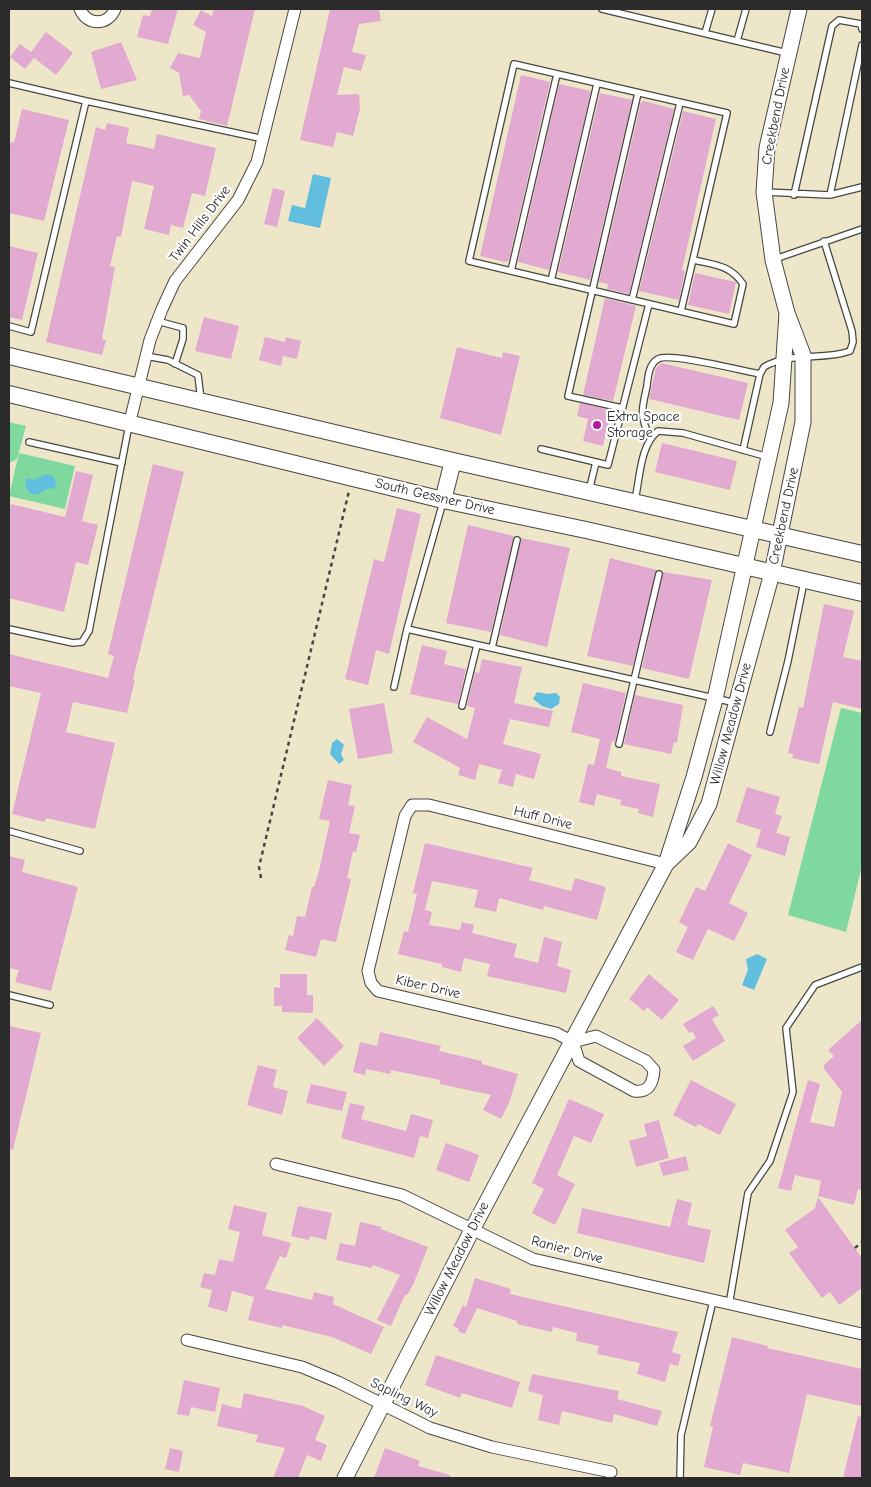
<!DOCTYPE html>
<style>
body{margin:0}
#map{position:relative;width:871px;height:1487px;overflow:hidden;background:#eee6c9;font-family:"Comic Neue",sans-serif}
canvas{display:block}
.frame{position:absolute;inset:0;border:10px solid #2b2b2b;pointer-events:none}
</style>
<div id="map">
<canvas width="871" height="1487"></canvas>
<div class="frame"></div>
</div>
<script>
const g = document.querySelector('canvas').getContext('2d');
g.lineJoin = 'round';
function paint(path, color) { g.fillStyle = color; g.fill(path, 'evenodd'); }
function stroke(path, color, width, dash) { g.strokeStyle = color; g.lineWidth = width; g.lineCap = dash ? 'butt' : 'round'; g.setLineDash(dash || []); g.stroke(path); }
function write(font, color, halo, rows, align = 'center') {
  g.font = font + ' "Comic Neue",sans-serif'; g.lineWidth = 4.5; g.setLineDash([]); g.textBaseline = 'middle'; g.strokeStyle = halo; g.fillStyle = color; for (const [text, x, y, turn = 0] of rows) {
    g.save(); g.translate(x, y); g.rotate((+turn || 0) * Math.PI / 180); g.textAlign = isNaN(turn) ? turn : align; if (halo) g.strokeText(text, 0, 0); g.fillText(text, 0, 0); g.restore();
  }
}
paint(new Path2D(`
 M9,422L26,426L17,459L9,463Z
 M19,453L75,466L65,509L9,496Z
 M841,708L862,713V865L846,932L788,915Z`), '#7fd89d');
paint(new Path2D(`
 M313,174L331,178L320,228L288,221L292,205L305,208Z
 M45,474L52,476L56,481L55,489L48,488L37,495L30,493L25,487L27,478L35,480Z
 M537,692L548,694L556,693L560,697L559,704L551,709L542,706L533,699Z
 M337,739L344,745L341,754L344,760L339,764L330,754L332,743Z
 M757,954L767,959L754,990L742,985L748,970L746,959Z`), '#61bedf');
paint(new Path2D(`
 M152,9H178L168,44L137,37L143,15L150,16Z
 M214,9H255L227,126L199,119L201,111L189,95L183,96L179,73L170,68L178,53L200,58L206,32L193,25L201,10L212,16Z
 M330,9H379L381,21L359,24L352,52L366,55L361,71L344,67L337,95L359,94L360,109L353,136L337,132L333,147L300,140Z
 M46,32L73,53L56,75L34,58L25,69L10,57L20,44L31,52Z
 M121,42L137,80L101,89L91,52Z
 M521,75L550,82L509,260L506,262L480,256Z
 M559,84L591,91L549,270L518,262Z
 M600,93L632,100L590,280L558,272Z
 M644,101L674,109L629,294L607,289L608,284L599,282L641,102Z
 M22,109L69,120L44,221L9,213V150L11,142L14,143Z
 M683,111L716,119L682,270L685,271L679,300L639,291L638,296Z
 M107,123L129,128L126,143L154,149L157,134L216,148L205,196L192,193L183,228L171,225L169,235L144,229L154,186L132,181L121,237L117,236L110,266L115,267L102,339L106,340L102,355L46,342L96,127L105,130Z
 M273,188L285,191L277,227L264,224Z
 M9,246L38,253L22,320L9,317Z
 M695,273L736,282L729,314L688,305Z
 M605,298L636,306L613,401L583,395Z
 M204,317L239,326L231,359L195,351Z
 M265,337L285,342L286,337L301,341L297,359L283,356L281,366L259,360Z
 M457,347L502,358L503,352L520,356L501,435L440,418Z
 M661,363L748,383L739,420L649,399L656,368Z
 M580,403L611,410L603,446L583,441L588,419L577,416Z
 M662,443L737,461L730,490L655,472Z
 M153,464L184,472L133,679L135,680L127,713L73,702L66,732L115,743L95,829L46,818L45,822L12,814L41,693L9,686V654L108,678L114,656L108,654Z
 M76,471L93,475L82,521L98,525L88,565L76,562L64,612L9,598V514L11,504L65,517Z
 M397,508L421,514L389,654L376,650L368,685L345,679L374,559L384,562Z
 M468,525L514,536L491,632L446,623Z
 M521,538L570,548L547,647L500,635Z
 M610,558L657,570L633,666L587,656Z
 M663,572L712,580L689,679L642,668Z
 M824,604L854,611L843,657L862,661V709L833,702L819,764L792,758L793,754L788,753L799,707L803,708Z
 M422,645L447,651L444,664L466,669L458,704L410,694Z
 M482,659L522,667L514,703L553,711L549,727L510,719L503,744L541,754L534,779L516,774L513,787L498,783L502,770L479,764L475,780L458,775L460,768L413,742L427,717L467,739L475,708L467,706L475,672L479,673Z
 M583,683L626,693L615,742L612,741L606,768L621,772V776L660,784L653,817L638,813L639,809L620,805L621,800L597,794L594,806L579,802L588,764L594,765L600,739L571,732Z
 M635,695L683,705L677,743L674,742L671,754L624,744Z
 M384,703L393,753L358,759L349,709Z
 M328,780L352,785L348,805L355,806L349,833L360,835L356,852L353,851L347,878L351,879L336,942L321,939L316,957L285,950L289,935L293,936L297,916L305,917L312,887H314L319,871L330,821L319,819Z
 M747,787L780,797L775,814L782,816L776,833L790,837L785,856L756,847L761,830L736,822Z
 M425,843L533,868L529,880L571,891L575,878L606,887L597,920L544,906L543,910L499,898L496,912L474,907L478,890L432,881L425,910L432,912L429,925L460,930L462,922L474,925L472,933L517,944L514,957L538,963L544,937L562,942L557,966L571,970L566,993L487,976L490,964L464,958L461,972L442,967V964L398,954L404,931L408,932L417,894L413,893Z
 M728,843L752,855L729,903L748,913L734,941L708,929L693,960L676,952L688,927L679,922L696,887L705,891Z
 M9,856L25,860L22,872L78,887L51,991L15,982L19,970L9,968Z
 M280,974H307V995H313V1013L282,1012V1006H274V987L280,988Z
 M649,974L679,1000L662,1020L647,1007L644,1011L629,999Z
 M713,1006L719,1015L712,1019L725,1041L693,1061L683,1046L696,1038L692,1031L689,1033L683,1024Z
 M317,1018L344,1046L324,1066L297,1038Z
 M862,1020V1190L858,1189L854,1205L818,1196L821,1181L795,1175L791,1191L778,1188L808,1080L820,1084L810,1122L834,1127L842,1092L824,1069V1065L834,1056L828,1050Z
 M9,1026L41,1033L13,1150L9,1149Z
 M380,1032L441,1046L439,1051L482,1061V1064L518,1074L509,1103L501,1119L483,1110L491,1095L440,1084V1080L391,1070L390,1074L366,1069L365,1075L353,1072L360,1042L377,1046Z
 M258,1065L277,1070L273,1087L288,1091L282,1115L247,1105Z
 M691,1080L736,1104L720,1135L698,1124L696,1127L673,1115Z
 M311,1084L347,1092L342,1111L306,1103Z
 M569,1099L604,1114L591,1143L574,1136L557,1175L575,1184L555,1225L532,1213L544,1189L532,1183Z
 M350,1103L365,1106L361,1119L406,1131L411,1114L433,1120L428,1138L420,1136L414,1158L341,1138Z
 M659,1120L669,1158L636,1167L629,1141L647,1136L644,1124Z
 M446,1143L479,1155L469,1182L436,1170Z
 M686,1156L689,1170L663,1176L659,1163Z
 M818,1197L862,1258V1288L839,1305L830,1292L822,1298L789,1253L798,1247L785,1230L815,1208Z
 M677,1199L692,1203L687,1225L711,1230L704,1263L577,1233L582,1208L670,1227Z
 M234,1205L267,1213L262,1235L291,1243L286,1258L280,1256L265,1289L312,1300L314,1292L334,1297L333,1304L384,1327L371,1354L332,1337L282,1325V1328L248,1320L254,1297L232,1291L227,1312L208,1307L212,1290L200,1287L204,1273L215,1275L219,1259L233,1262L240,1232L228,1229Z
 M298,1206L332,1213L326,1240L310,1236L309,1240L291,1236Z
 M360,1222L382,1227L381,1229L428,1247L413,1285L407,1295H405L391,1326L377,1320L400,1275L373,1265L372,1268L336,1260L340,1243L355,1246Z
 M475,1278L511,1289L510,1294L678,1332L672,1352L681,1355L678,1366L670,1364L665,1382L637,1374L640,1363L597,1354L599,1346L576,1341L577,1333L553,1327L552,1332L517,1324V1321L477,1308L465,1334L458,1331L459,1329L453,1326L463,1305L466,1307Z
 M732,1337L768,1346L767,1348L862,1369V1406L807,1394L789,1473L743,1463L740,1475L704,1467L713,1427L710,1426Z
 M436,1355L520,1382L512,1408L462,1393L460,1398L425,1385Z
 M532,1374L619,1391L617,1399L662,1411L657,1426L614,1414L612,1423L562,1411L559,1425L538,1420L543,1395L528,1391Z
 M184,1380L220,1388L215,1412L191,1407L189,1416L177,1414Z
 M244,1393L303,1406L325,1416L315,1440L327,1445L321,1461L307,1455L298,1478H273L285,1448L256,1442L258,1435L217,1426L222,1404L241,1409Z
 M858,1416L862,1417V1478H843Z
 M170,1448L183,1451L179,1472L165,1469Z
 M385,1448L420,1461L418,1466L450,1475V1478H374Z`), '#e2aad1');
const service = new Path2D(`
 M602,9L787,53
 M705,33L712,9
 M737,41L746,9
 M9,83L86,101L31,332L9,326
 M86,101L264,139
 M765,192L830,195L862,187
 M794,195L832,26L839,20L861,24L862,29
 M830,195L862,45
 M775,259L862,229
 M511,271L557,74
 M551,281L597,84
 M632,300L680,103
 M681,311L727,113L514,64L469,261L734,324L743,284C730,265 715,265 694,260
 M157,321L183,328V339L175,364
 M146,356L168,360L198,375L201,400
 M622,408L568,396L638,93
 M650,437C639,416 642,408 647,386C648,376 649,364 658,359C669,352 743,371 760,374
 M29,442L122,463
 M541,449L608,465L649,304
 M743,450L760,374L764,367C791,351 823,361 850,351L853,342L852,331L824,241
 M589,491L596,462
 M635,500C640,478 640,445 658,431L683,433L768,457
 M9,629L73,643L82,642L89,631L129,425
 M407,629L736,703
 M492,648L517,540
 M394,687L407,629L443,502
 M462,706L477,645
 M770,732L788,661L804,582
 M619,744L659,574
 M9,831L80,851
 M9,995L50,1005
 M729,1305L748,1193L770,1161L793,1092L786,1028L815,985L862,967
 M680,1478L681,1435L713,1301`);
const minor = new Path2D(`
 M80,9C87,26 108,26 115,9
 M129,425L150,340L162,309L175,281L238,200L257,162L295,9
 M596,1036L646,1061L654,1070C653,1083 649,1093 634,1091L579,1061L573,1042Z
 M573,1042L556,1033L378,991L371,983L368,971L405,816L412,805H429L666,864
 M276,1164L402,1195L533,1259L862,1334
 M187,1340L302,1367L338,1382L430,1428L492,1447L611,1472`);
const tertiary = new Path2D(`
 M667,863L689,842L709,804L772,573L803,422V355L787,313L773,260L764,192L767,148L799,9
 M345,1478L473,1228L666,864L694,777L715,699L781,403L787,313`);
const secondary = new Path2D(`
 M9,356L453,461L862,554
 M9,394L443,500L586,530L862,593
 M443,500L453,461`);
stroke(service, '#484743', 8);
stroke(minor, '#484743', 13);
stroke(tertiary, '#484743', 17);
stroke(secondary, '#484743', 18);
stroke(new Path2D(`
 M261,878L259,867L349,491
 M855,1248L862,1242`), '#484743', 2.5, [4, 4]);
stroke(service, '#fff', 5.5);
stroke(minor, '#fff', 11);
stroke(tertiary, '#fff', 15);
stroke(secondary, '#fff', 16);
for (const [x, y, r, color] of [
 [597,425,5,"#b5179e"]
]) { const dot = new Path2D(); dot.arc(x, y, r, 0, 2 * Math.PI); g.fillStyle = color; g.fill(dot); stroke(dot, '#fff', 2); }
write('14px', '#2b2b2b', '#fff', [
 ["Creekbend Drive",776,116,-79],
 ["Twin Hills Drive",200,224,-53],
 ["South Gessner Drive",435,497,13],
 ["Creekbend Drive",784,516,-78],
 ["Willow Meadow Drive",731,724,-75],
 ["Huff Drive",543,818,14],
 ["Kiber Drive",428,987,13],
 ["Ranier Drive",567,1250,15],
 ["Willow Meadow Drive",457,1259,-63],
 ["Sapling Way",404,1398,26]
]);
write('14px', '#2b2b2b', '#fff', [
 ["Extra Space",607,417],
 ["Storage",607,433]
], 'left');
</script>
